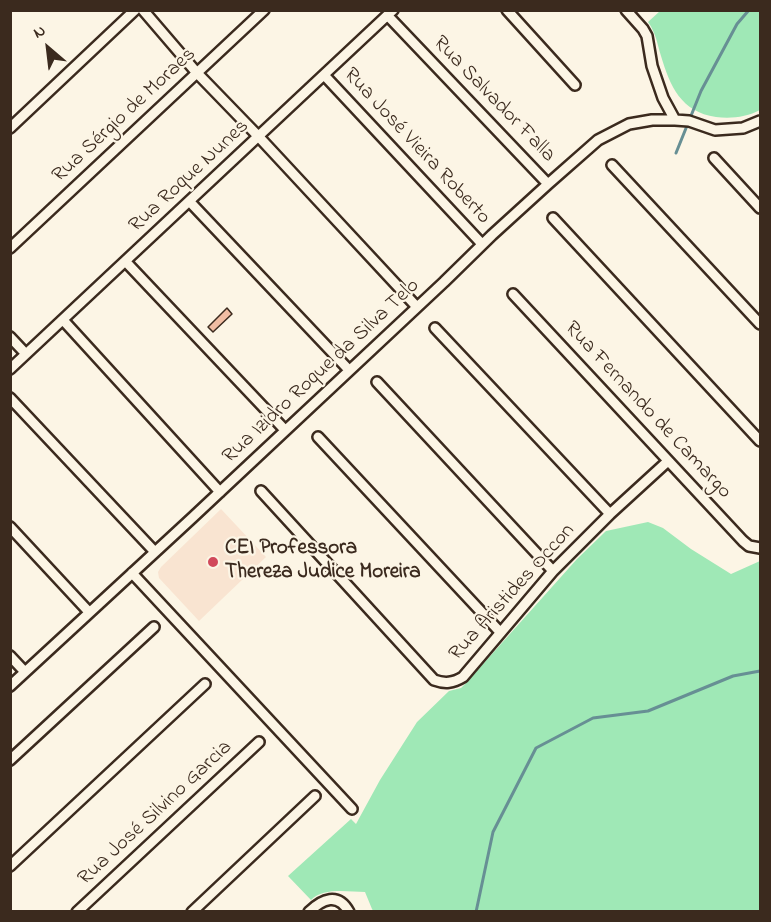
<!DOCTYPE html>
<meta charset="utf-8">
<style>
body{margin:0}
#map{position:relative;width:771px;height:922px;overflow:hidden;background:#fcf5e5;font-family:"Indie Flower",sans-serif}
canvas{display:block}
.frame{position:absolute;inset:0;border:12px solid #3b2a1e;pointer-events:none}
.north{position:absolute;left:18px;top:18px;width:60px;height:60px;-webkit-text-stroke:4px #fcf5e5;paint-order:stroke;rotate:332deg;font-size:16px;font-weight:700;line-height:24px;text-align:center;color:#3b2a1e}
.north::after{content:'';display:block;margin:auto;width:21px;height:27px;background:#3b2a1e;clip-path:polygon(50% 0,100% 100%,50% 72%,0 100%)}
</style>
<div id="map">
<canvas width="771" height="922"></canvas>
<div class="frame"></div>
<div class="north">N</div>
</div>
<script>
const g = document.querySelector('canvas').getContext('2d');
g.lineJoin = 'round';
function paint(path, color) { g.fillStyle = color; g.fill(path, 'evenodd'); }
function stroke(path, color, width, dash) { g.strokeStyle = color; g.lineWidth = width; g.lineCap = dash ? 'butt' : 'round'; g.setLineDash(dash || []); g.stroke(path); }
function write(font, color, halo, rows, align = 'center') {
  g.font = font + ' "Indie Flower",sans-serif'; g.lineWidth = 4.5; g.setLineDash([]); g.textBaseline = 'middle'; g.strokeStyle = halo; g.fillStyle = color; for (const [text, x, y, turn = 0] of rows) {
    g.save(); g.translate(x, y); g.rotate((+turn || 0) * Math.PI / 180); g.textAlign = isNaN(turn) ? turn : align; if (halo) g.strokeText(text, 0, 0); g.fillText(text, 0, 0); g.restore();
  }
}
paint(new Path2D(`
 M221,509L266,557L199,621L159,578L158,572L161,567Z`), '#f9e4d1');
paint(new Path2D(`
 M660,11H760V110C747,117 731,119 716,117C681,112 670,86 661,56C657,43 656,33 648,22Z
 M648,522L663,528L691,549L731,574L760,561V911L374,912L372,909L365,892C349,892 323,887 311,900L288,876L351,819L356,824L380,780L417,722L449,691L461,688L466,683L577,559L606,531Z`), '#9fe8b6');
stroke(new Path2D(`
 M676,153L701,91L737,24L749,10
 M476,912L493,832L536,748L593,718L648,711L733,676L760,671`), '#678f94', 3);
const building = new Path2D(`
 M227,308L232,314L213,332L208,327Z`);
paint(building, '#f1bda3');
stroke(building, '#3b2a1e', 1.5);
const minor = new Path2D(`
 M143,10L197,73L259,137L417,307
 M507,10L575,85
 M626,10L643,29L647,36L652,66L663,98L675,120
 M388,16L548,184
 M324,75L482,244
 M10,128L135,10
 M714,158L760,208
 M612,165L760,324
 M190,202L349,370
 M553,218L760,441
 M10,248L264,10
 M126,262L285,430
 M513,294L743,541L749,546L760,548
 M63,320L220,492
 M435,328L610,514
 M10,337L26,354
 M10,369L393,10
 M377,382L553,571
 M10,398L155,552
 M318,437L500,632
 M261,491L434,680C445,684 453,683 463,677L553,571L610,514L668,461
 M10,527L89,612
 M132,573L352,809
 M10,656L25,672
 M10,686L192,518L444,282L492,235L548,184L598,140L629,124L652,120H675L689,121L715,130L743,128L760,121
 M10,760L154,627
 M10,866L205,684
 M77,912L259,742
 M192,912L315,796
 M309,912C322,899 338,892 349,912`);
stroke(minor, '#3b2a1e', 14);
stroke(minor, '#fcf5e5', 9);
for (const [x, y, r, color] of [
 [213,562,6,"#d1495b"]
]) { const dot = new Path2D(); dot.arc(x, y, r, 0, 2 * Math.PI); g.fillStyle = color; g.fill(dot); stroke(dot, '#fcf5e5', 2); }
write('21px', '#3b2a1e', '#fcf5e5', [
 ["Rua Salvador Falla",493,100,46],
 ["Rua Sérgio de Moraes",125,116,-43],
 ["Rua José Vieira Roberto",416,147,47],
 ["Rua Roque Nunes",190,177,-43],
 ["Rua Izidro Roque da Silva Telo",322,372,-43],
 ["Rua Fernando de Camargo",647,411,47],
 ["Rua Aristides Occon",513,593,-48],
 ["Rua José Silvino Garcia",156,814,-43]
]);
write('bold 21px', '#3b2a1e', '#fcf5e5', [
 ["CEI Professora",225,550],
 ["Thereza Judice Moreira",225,574]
], 'left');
</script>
